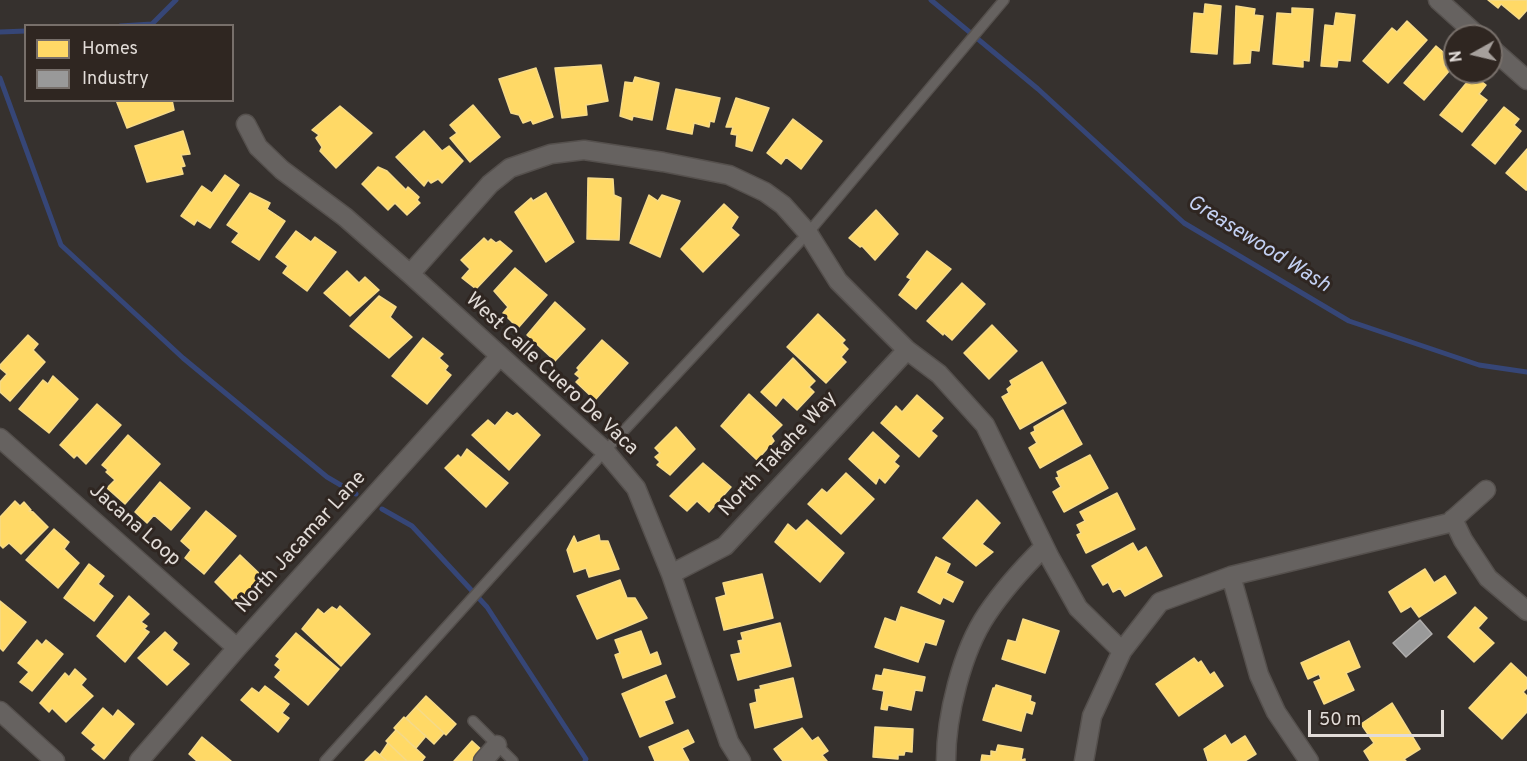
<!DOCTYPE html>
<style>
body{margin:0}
#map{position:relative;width:1527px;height:761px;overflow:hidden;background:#36312e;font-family:Overpass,sans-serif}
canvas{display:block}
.legend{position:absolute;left:24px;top:24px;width:210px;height:78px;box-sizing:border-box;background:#2f2621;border:2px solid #776f6a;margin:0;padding:8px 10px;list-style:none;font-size:18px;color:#e2dcd8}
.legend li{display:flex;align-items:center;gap:12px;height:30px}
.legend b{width:30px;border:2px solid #776f6a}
.north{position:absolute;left:1443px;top:24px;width:60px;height:60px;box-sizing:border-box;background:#2f2621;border:2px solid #776f6a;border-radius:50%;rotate:262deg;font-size:16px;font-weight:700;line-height:24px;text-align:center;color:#e2dcd8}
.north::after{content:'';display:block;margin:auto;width:21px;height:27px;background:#a6a09c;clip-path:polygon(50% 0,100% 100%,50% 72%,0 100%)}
.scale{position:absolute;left:1308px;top:710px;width:136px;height:27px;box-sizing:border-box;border:3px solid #e2dcd8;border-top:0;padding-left:8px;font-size:18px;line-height:21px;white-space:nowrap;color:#e2dcd8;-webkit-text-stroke:4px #2f2621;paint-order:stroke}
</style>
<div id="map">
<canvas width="1527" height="761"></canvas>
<ul class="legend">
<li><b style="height:16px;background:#ffd966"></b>Homes</li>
<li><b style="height:16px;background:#999"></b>Industry</li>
</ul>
<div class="north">N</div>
<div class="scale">50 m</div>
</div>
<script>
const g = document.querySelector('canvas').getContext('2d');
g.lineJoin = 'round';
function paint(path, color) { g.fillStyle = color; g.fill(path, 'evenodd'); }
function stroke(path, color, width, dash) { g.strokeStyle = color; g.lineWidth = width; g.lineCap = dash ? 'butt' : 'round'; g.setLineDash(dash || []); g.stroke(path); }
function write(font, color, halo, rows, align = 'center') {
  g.font = font + ' Overpass,sans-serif'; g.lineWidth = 6; g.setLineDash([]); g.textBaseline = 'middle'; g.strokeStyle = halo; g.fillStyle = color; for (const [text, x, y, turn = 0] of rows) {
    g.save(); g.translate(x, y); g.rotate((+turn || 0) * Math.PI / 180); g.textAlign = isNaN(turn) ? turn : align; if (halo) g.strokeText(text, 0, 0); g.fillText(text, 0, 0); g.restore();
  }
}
const homes = new Path2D(`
 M1488,0H1527V10L1519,19L1501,4L1498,8Z
 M1205,4L1221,6L1217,54L1191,52L1194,13L1204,14Z
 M1236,6L1255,9L1254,15L1263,16L1259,51L1251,50L1250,63L1234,64Z
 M1292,8L1313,9L1309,61L1303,60V67L1273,64L1277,13L1292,14Z
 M1336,13L1355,15L1350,61L1338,60L1337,67L1321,66L1325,25L1334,26Z
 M1407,21L1427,40L1388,83L1363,61L1392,28L1397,32Z
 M1436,46L1450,58L1444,65L1450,70L1424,100L1404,83Z
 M601,65L608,101L586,105L587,115L562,118L555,68Z
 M536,68L553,117L533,124L531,120L523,123L519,115L511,113L499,79Z
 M1473,75L1486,85L1479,94L1487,100L1462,132L1440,115Z
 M635,77L659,83L652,120L633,116L632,120L620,116L625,82L633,83Z
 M676,89L720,98L714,122L710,121L709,127L694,123L692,134L667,129Z
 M736,98L769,108L752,151L736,146L737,135L731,134L733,127H726Z
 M116,100H172L174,110L127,128Z
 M473,105L500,137L470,162L450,138L457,133L450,125Z
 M340,106L372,133L336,168L320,151L322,147L316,138L319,135L312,130Z
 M1504,107L1519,119L1514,125L1521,131L1495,164L1472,145Z
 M793,119L822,141L801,169L786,157L781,164L767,153Z
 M183,131L190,154L181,155L185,166L181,167L183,174L147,182L135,146Z
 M424,131L442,151L449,146L463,161L442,183L438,179L431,183L428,180L424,186L396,157Z
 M1527,149V190H1526L1506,173Z
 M378,167L387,171L406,190L408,187L419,197L417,200L420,203L407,215L395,203L388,210L362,184Z
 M225,175L239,185L210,228L197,220L194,225L181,216L202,186L212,193Z
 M588,178L613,179L614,195L621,198L619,240L587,239Z
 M250,193L270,203L267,209L285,221L259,260L232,242L239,233L227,225Z
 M546,193L574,242L546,262L515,212L531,198L533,201Z
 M649,195L658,201L662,195L680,201L660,257L630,243Z
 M724,204L738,217L731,228L739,235L703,272L681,249Z
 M876,210L898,234L875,260L862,246L860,247L849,238Z
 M296,231L311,242L315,237L336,252L307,291L283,273L288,266L276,257Z
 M484,238L488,242L491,239L496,243L500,241L512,251L476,289L462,278L470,269L461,260Z
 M927,251L951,269L916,309L899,295L911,279L907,277Z
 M515,268L547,295L518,328L503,313L508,307L494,291Z
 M347,271L359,283L365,277L379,290L350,316L324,293Z
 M962,283L985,304L952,340L944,333L943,335L927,321Z
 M379,296L396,307L390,317L412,337L389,358L350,326Z
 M555,302L585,329L555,361L527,335Z
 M818,314L845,340L842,343L848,349L841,357L846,362L826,383L787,347Z
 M992,325L1017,351L989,379L964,353Z
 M28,335L38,344L33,350L45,362L10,401L0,392V382L7,374L0,368V365Z
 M423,338L443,354L439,358L448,366L445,370L451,375L427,404L392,376Z
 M602,340L628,363L595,400L576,382L580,378L575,374L579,370L577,368Z
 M793,358L815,381L809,387L814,392L797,410L783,397L776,406L761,392Z
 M1042,362L1066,403L1020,429L1002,397L1009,393L1007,389L1012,385L1010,381Z
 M53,376L78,399L49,433L19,409L43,380L48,384Z
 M749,394L782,425L771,436L774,441L757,460L721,426Z
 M917,395L943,418L931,431L937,436L919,457L881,423L896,406L902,412Z
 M97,404L121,425L86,464L77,455L74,458L60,445Z
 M1063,410L1082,444L1040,468L1029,448L1037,443L1031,433L1035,431L1034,427Z
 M507,412L513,416L517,413L540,435L509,470L472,435L488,420L495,426Z
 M676,427L695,449L670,475L657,465L660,462L655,457L660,453L655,448Z
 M873,432L899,456L894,462L899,466L885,483L879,477L876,484L849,459Z
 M128,435L160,464L125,504L107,488L115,480L106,472L108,470L102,465Z
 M467,449L508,483L486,507L445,468L458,455L461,458Z
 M1090,455L1108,488L1064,512L1053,492L1061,487L1056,478L1059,477L1057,472Z
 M703,463L731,487L709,512L697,501L687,511L670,496Z
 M846,473L874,499L841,534L808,504L822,489L827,493Z
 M160,482L190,508L171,530L154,515L147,523L135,512Z
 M1117,493L1135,529L1086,553L1077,535L1081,533L1077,525L1085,521L1080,512Z
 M977,500L1000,523L982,544L993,552L976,566L943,538Z
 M15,501L20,506L24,502L31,510L29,511L33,512L48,527L21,554L9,543L3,548L0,545V517Z
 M206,511L236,536L204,574L185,558L191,550L181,541Z
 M807,520L844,553L820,582L775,542L788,524L796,531Z
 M54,529L69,542L64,549L79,563L58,588L26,560Z
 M599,535L600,541H608L619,569L589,577L586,568L574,572L567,550L574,536L577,543Z
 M1133,543L1138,552L1146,547L1162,576L1125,596L1120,588L1113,592L1108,582L1103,585L1092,566Z
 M240,555L264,578L246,598L241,594L234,601L215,582Z
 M936,557L950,564L946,573L963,582L953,602L943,597L940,604L918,592Z
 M89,564L104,576L98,584L113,596L94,621L64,598Z
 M1425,569L1434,583L1445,576L1456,593L1419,617L1411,606L1401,612L1389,592Z
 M762,574L773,618L724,630L716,598L726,595L723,583Z
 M620,580L627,598H635L647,618L597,639L577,596Z
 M129,596L149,614L141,622L147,626L144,629L149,632L125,662L97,636Z
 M0,601L26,622L3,651L0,648Z
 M340,606L370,634L341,666L302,629L318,609L324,614L332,607L337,610Z
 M901,607L944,621L936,645L925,642L918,662L875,647L885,618L896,622Z
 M1475,607L1487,618L1478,628L1494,643L1474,662L1448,637Z
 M1023,619L1059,631L1045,673L1002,659L1008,640L1016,642Z
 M780,623L791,666L738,680L731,655L741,653L738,641L743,640L741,633Z
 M641,631L650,655L657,652L661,664L623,678L615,655L620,653L615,640Z
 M165,632L177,643L172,650L189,664L167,685L138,658Z
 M296,633L339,669L308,705L275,677L281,670L275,665L280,659L276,656Z
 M37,640L42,645L46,640L63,654L32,691L20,682L29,672L18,663Z
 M1349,641L1360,667L1346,673L1354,690L1324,704L1314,682L1321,679L1319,674L1308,679L1301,663Z
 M1194,658L1198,663L1201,661L1210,675L1214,672L1223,686L1179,716L1156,684Z
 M1511,663L1527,678V688L1523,692L1527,696V712L1502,739L1469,708Z
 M75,669L86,679L81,685L93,696L66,722L52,708L49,712L40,703L65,673L69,677Z
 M884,669L925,677L922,691L915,690L911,710L888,705L887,710L881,709L884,691L873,689L876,675L882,676Z
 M666,675L675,697L664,701L673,723L640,737L622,694Z
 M793,678L802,717L755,728L750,704L757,702L755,690L761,689L760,686Z
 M996,685L1031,696L1030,701L1035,703L1032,714L1026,712L1021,731L983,720L993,688H995Z
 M265,686L289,704L282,713L289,718L278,732L241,700L252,688L259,693Z
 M426,696L456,724L446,735L416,707Z
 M1392,703L1420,749L1404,759L1406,761H1370L1364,751L1374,743L1361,724Z
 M416,707L444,733L434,744L406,718Z
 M103,708L113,717L118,710L134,724L104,759L92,749L96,745L82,733Z
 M404,717L426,736L416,748L394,728Z
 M875,727L913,729L912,752L905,751L904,755H898V759L873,757Z
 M802,728L812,741L818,737L828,751L822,755L827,761H783L774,749Z
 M396,730L425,757L422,761H407L386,741Z
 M688,730L694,742L682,748L689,761H655L649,747Z
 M1225,735L1231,745L1245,736L1256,754L1245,761H1208L1204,749Z
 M202,737L231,761H197L189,754Z
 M472,741L484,752L477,761H454Z
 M388,743L407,761H387L380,755Z
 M998,745L1023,749L1021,760L1025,759V761H981L982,755L991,756V751L996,752Z
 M375,751L380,755L387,761H365Z`);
paint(homes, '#ffd966');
stroke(homes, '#f6da88', 1.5);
const industry = new Path2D(`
 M1420,620L1432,634L1406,657L1393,643Z`);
paint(industry, '#999');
stroke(industry, '#afadac', 1.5);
stroke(new Path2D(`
 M931,0L1038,89L1184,223L1349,321L1479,365L1527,372
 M120,26L152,24L176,0
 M0,32L26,31
 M0,78L61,245L183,358L327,477L356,494
 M382,509L412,526L487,607L586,759L585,761`), '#364677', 5);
const lane = new Path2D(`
 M473,721L513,761
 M325,761L605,451L808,233L1004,0`);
const street = new Path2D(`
 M1438,0L1478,36
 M1491,48L1527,80
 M246,124L258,147L282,170L345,217L410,274L605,451L636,488L671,574L729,742L741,761
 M410,274L490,184L510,168L551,154L584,150L663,162L729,175L765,192L783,205L808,233L838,281L907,350L939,374L985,425L1050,558L1078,608L1122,651
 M0,438L237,648
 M1453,519L1463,540L1488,578L1527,611
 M671,574L725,546L907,350
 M1231,576L1259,675L1276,712L1309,761
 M0,711L55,761
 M139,761L237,648L500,356
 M483,761L497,745
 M946,761C946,716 962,651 987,614C1003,590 1023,568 1044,547
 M1084,761L1092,716L1122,651L1160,602L1231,576L1449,523L1486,490`);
stroke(lane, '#55504d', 12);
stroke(street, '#55504d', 21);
stroke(lane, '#666260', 9);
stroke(street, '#666260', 18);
write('20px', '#e2dcd8', '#2f2621', [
 ["West Calle Cuero De Vaca",551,375,43],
 ["North Takahe Way",779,455,-47],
 ["Jacana Loop",134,526,41],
 ["North Jacamar Lane",302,543,-48]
]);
write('italic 21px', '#c3d0f2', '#2f2621', [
 ["Greasewood Wash",1258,245,32]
]);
</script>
